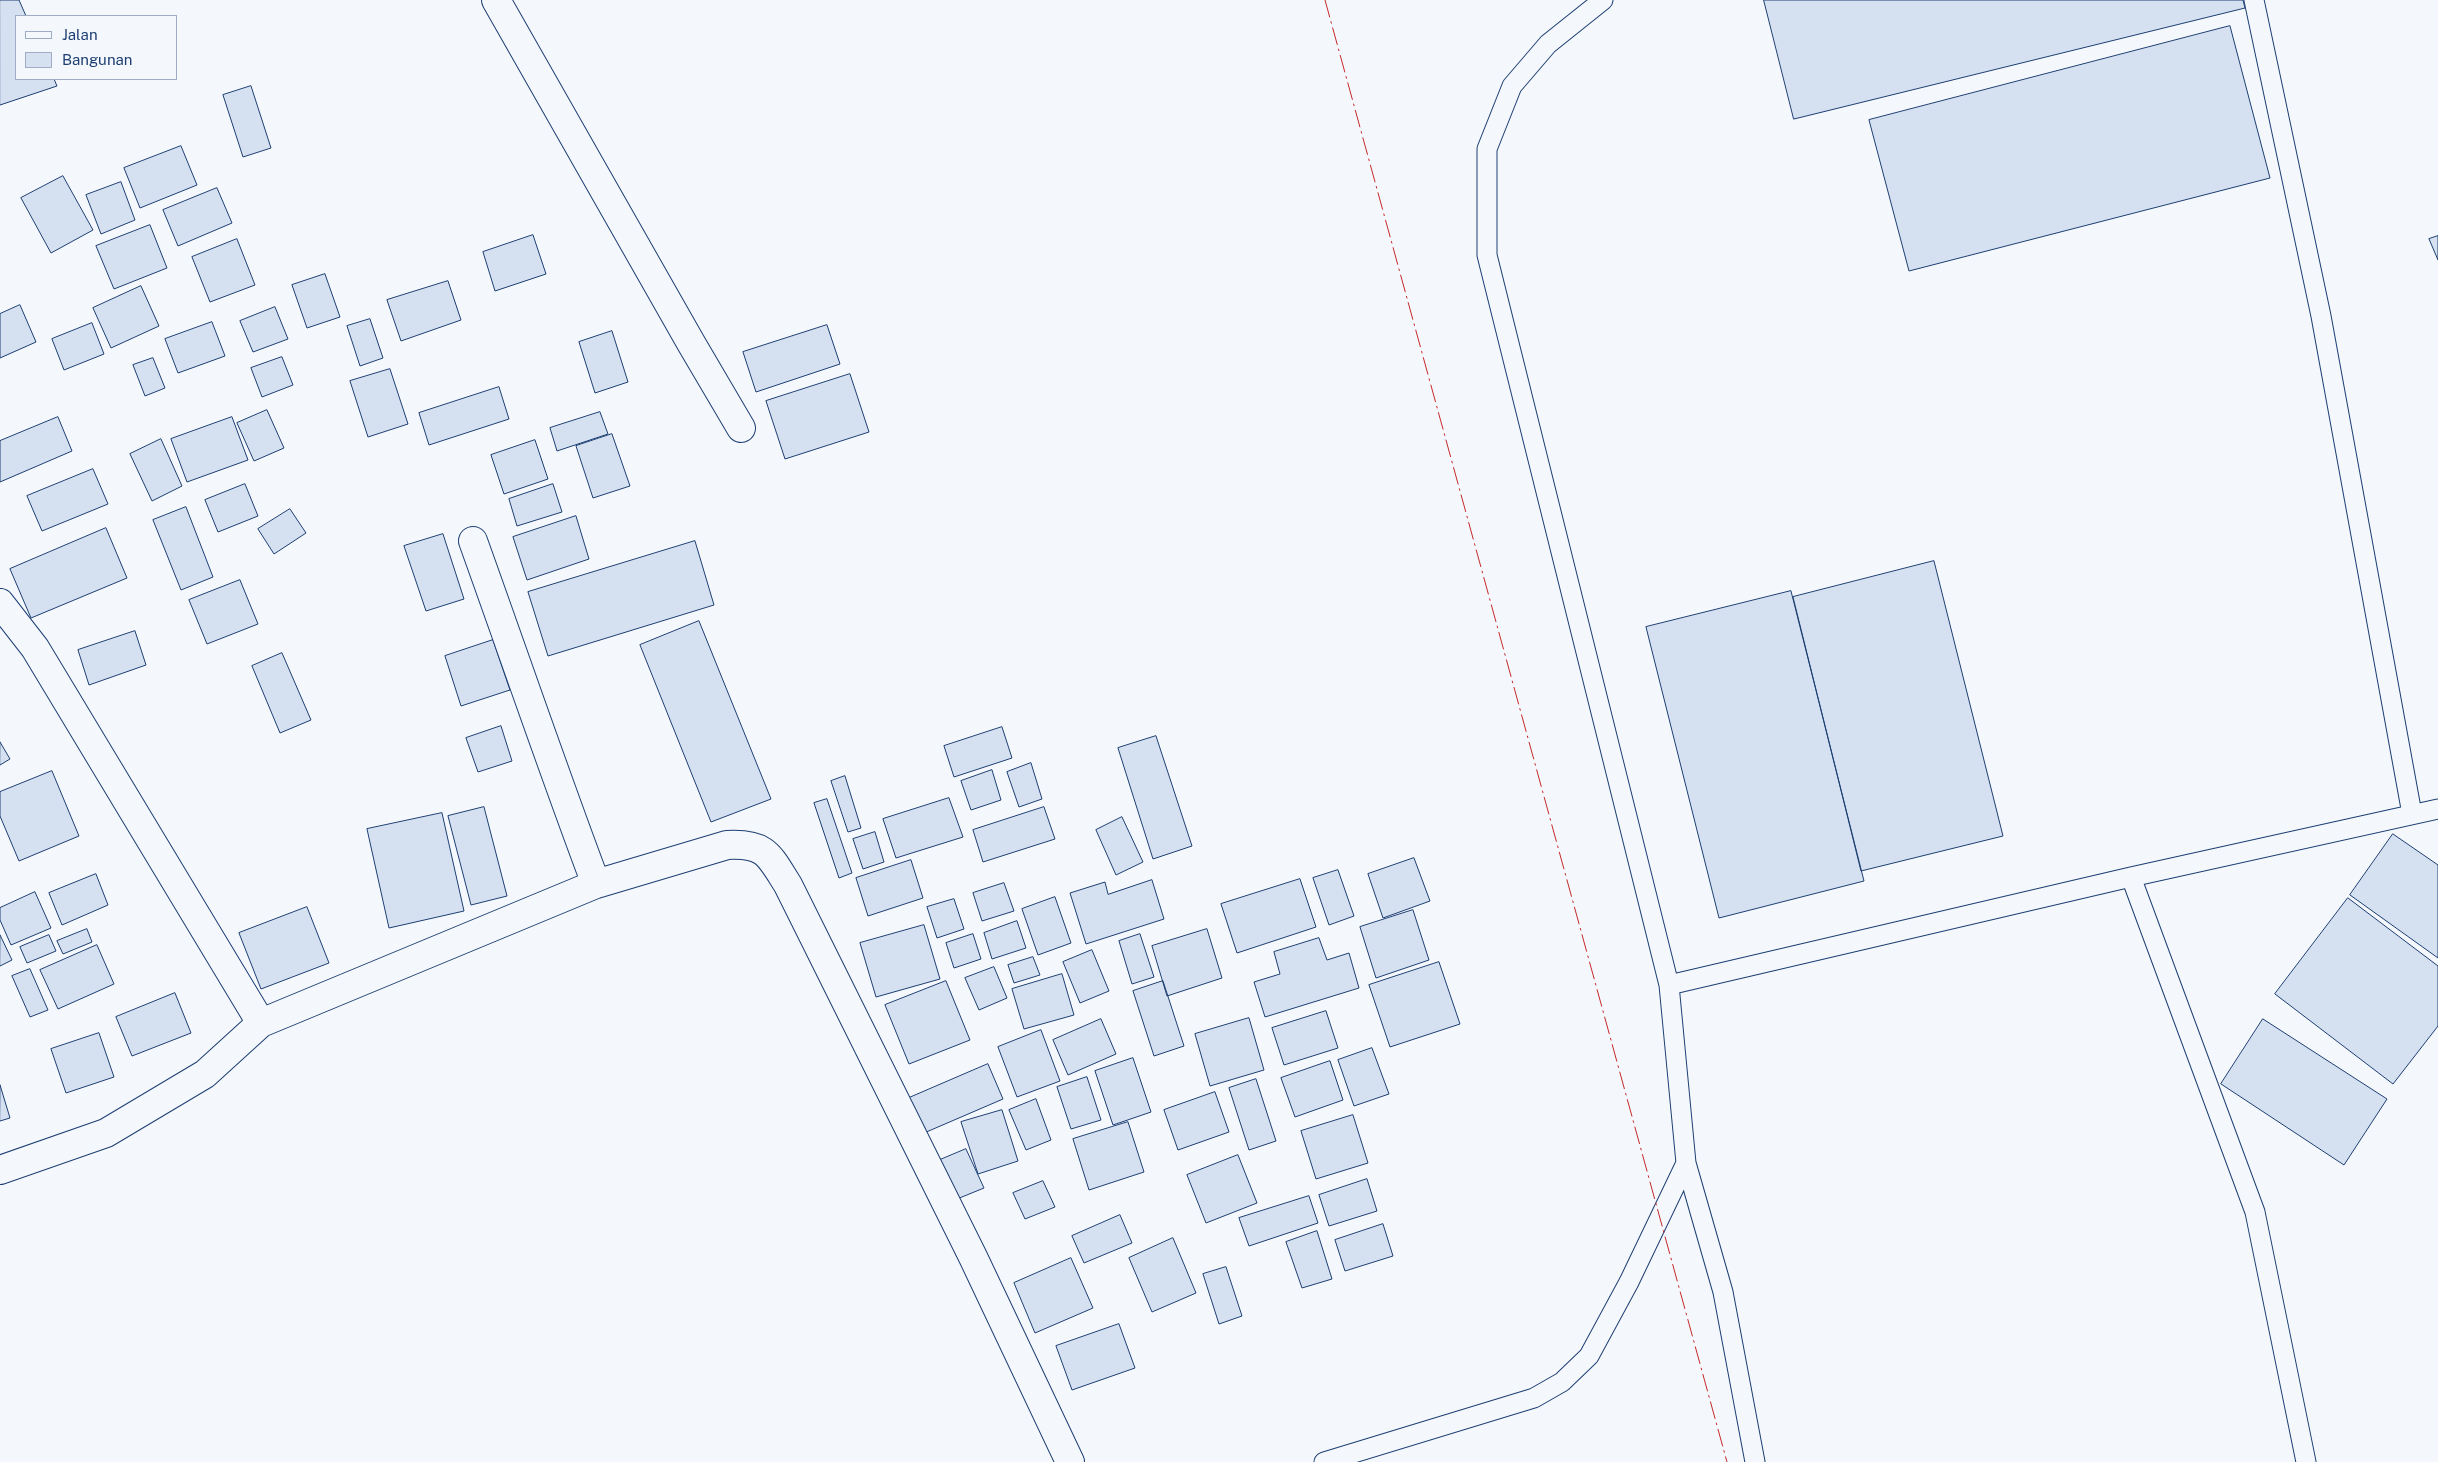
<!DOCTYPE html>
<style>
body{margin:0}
#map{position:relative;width:2438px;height:1462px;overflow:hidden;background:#f4f7fb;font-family:"Public Sans",sans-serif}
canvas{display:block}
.legend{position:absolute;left:15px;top:15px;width:162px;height:65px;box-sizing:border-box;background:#f4f7fb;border:1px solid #9eadc5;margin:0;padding:6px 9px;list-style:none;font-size:15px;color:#1d3f73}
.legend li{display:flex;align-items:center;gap:10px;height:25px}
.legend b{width:25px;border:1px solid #9eadc5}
</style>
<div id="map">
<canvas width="2438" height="1462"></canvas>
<ul class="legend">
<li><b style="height:6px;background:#f4f7fb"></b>Jalan</li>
<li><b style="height:14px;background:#d5e0f0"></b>Bangunan</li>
</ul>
</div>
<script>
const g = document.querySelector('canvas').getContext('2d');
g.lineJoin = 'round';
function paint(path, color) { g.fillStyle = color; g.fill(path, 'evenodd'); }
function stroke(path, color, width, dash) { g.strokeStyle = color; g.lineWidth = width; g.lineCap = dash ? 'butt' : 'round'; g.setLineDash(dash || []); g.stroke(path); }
const building = new Path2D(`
 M0,0H19L26,16H16V79H54L57,86L0,105Z
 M1764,0H2243L2245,8L1794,119Z
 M2230,26L2270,178L1909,271L1869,120Z
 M251,86L271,148L243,157L223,95Z
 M181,146L197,185L140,208L124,168Z
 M63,176L93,230L51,253L21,198Z
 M121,182L135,220L101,234L86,195Z
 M217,188L232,223L178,246L163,210Z
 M150,225L167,268L114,289L96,246Z
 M533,235L546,274L495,291L483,252Z
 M2438,236V260L2429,239Z
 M237,239L255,285L210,302L192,257Z
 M325,274L340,317L307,328L292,285Z
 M448,281L461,320L401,341L387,300Z
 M141,286L159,326L111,348L93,308Z
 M20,305L36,342L0,358V314Z
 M275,307L288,339L253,352L240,321Z
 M370,319L383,358L360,366L347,326Z
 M212,322L225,356L178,373L165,339Z
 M92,323L104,354L64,370L52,339Z
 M827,325L840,364L756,392L743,352Z
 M612,331L628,382L595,393L579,342Z
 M282,357L293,385L262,397L251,368Z
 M153,358L165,388L145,396L133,365Z
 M390,369L408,424L368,437L350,381Z
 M850,374L869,432L785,459L766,401Z
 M499,387L509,419L429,445L419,413Z
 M267,410L284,448L254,461L237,423Z
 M600,412L608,434L557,451L550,428Z
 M58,417L72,451L0,482V441Z
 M232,417L248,460L187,482L171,439Z
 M612,434L630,486L593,498L576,446Z
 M161,439L182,486L152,501L130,454Z
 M535,440L548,479L504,494L491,455Z
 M93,469L108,504L42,531L27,496Z
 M245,484L258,516L218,532L205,500Z
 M553,484L562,512L517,526L509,499Z
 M186,507L213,577L181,590L153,520Z
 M290,509L306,533L274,554L258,529Z
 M576,516L589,559L527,580L513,537Z
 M106,528L127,578L31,618L10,569Z
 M443,534L464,599L426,611L404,546Z
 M695,541L714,605L548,656L528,592Z
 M1934,561L2003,836L1861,871L1793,597Z
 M240,580L258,624L207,644L189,600Z
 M1791,591L1864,881L1719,918L1646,627Z
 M699,621L771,799L711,822L640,645Z
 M135,631L146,665L89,685L78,650Z
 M493,640L510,690L461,706L445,656Z
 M282,653L311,720L280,733L252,666Z
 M501,726L512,761L478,772L466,738Z
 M1002,727L1012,758L954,777L944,746Z
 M1156,736L1192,846L1153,859L1118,748Z
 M0,742L10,759L0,765Z
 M1031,763L1042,799L1019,807L1007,772Z
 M992,770L1001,800L971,810L961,781Z
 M52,771L79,836L19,861L0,816V792Z
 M845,776L861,828L848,832L831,781Z
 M949,798L963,837L896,858L883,819Z
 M827,799L852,873L839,878L814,803Z
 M484,807L507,896L471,905L448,816Z
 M1044,807L1055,839L983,862L973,830Z
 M442,813L464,911L389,928L367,829Z
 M1122,817L1143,862L1116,875L1096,830Z
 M875,832L884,862L863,869L853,839Z
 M2393,834L2438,865V958L2350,895Z
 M1414,858L1430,901L1383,918L1368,874Z
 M911,860L923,898L868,916L856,878Z
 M1338,870L1354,916L1329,925L1313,878Z
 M96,874L108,905L62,925L49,893Z
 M1300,879L1316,927L1237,953L1221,904Z
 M1152,880L1164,919L1086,944L1070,893L1105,882L1108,894Z
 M1004,883L1014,911L982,921L973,893Z
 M35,892L51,928L11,945L0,920V908Z
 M1055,897L1071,943L1038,955L1022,909Z
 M2348,898L2438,966V1026L2393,1084L2275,994Z
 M954,899L964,929L937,938L927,907Z
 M307,907L329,963L261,989L239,933Z
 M1413,910L1429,960L1376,978L1360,927Z
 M1017,921L1026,948L992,959L984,933Z
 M924,925L940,979L876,997L860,943Z
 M87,929L92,942L63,954L57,941Z
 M1207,929L1222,978L1167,996L1152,946Z
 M973,934L981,959L954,968L946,943Z
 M1140,934L1154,977L1132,984L1119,941Z
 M0,935L12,960L0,966Z
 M49,935L56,951L27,963L20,947Z
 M1319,938L1327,960L1349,953L1359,988L1265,1017L1254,982L1280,974L1274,952Z
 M97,945L114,984L58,1009L40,970Z
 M1092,950L1109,991L1080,1003L1063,962Z
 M1033,957L1040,975L1014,983L1008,965Z
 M1439,962L1460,1024L1390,1047L1369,985Z
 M994,967L1007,998L979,1010L965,978Z
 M30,969L48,1010L30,1017L12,976Z
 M1062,974L1074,1015L1024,1029L1012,989Z
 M946,981L970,1040L909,1064L885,1005Z
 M1163,981L1184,1046L1154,1056L1133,991Z
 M175,993L191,1033L132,1056L116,1017Z
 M1326,1011L1338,1048L1284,1065L1272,1028Z
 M1249,1018L1264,1070L1210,1086L1195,1034Z
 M1101,1019L1116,1054L1068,1075L1053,1040Z
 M2263,1019L2387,1099L2344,1165L2221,1084Z
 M1041,1030L1060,1081L1017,1097L998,1047Z
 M99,1033L114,1077L66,1093L51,1049Z
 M1372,1048L1389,1094L1354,1106L1338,1060Z
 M1133,1058L1151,1112L1113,1125L1095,1071Z
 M1330,1061L1343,1100L1295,1117L1281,1078Z
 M988,1064L1003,1099L924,1133L909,1098Z
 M1087,1077L1101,1120L1071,1129L1057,1087Z
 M1256,1079L1276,1141L1249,1150L1229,1088Z
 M0,1085L10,1118L0,1121Z
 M1215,1092L1229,1132L1178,1150L1164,1110Z
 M1036,1099L1051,1140L1026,1150L1009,1110Z
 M1002,1110L1018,1161L978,1174L961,1122Z
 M1353,1115L1368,1163L1316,1179L1301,1131Z
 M1128,1122L1144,1172L1089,1190L1073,1139Z
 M966,1149L984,1188L957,1199L940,1160Z
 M1238,1155L1257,1203L1206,1223L1187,1175Z
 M1367,1179L1377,1211L1329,1226L1319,1195Z
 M1043,1181L1055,1207L1025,1219L1013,1193Z
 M1309,1196L1318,1223L1249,1246L1239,1218Z
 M1120,1215L1132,1243L1084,1263L1072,1236Z
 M1383,1224L1393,1256L1345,1271L1335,1240Z
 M1317,1231L1332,1279L1302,1288L1286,1242Z
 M1173,1238L1196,1293L1152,1312L1129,1258Z
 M1071,1258L1093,1308L1035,1333L1014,1283Z
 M1226,1267L1242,1316L1219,1324L1203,1274Z
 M1119,1324L1135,1368L1072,1390L1056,1346Z`);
paint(building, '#d5e0f0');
stroke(building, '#1d3f73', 1);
const lane = new Path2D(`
 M1603,0L1548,44L1512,86L1487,149V255L1669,985L1686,1163L1723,1292L1755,1462
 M2254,0L2321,316L2412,814
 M2131,877L2255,1212L2306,1462
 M1669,985L2131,877L2438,809
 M1324,1462L1534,1398L1562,1382L1589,1356L1629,1282L1686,1163`);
const street = new Path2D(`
 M496,0L691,343L741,428
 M473,541C514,655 553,770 596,884
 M0,603L35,648L261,1023
 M0,1170L106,1133L205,1074L261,1023L596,884L727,845C766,843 769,855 788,885L973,1257L1070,1462`);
stroke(lane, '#1d3f73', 21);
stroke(street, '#1d3f73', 30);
stroke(lane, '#f4f7fb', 19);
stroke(street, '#f4f7fb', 28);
stroke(new Path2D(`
 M1325,0L1727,1462`), '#c62828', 1, [18, 4, 2.5, 4]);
</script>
